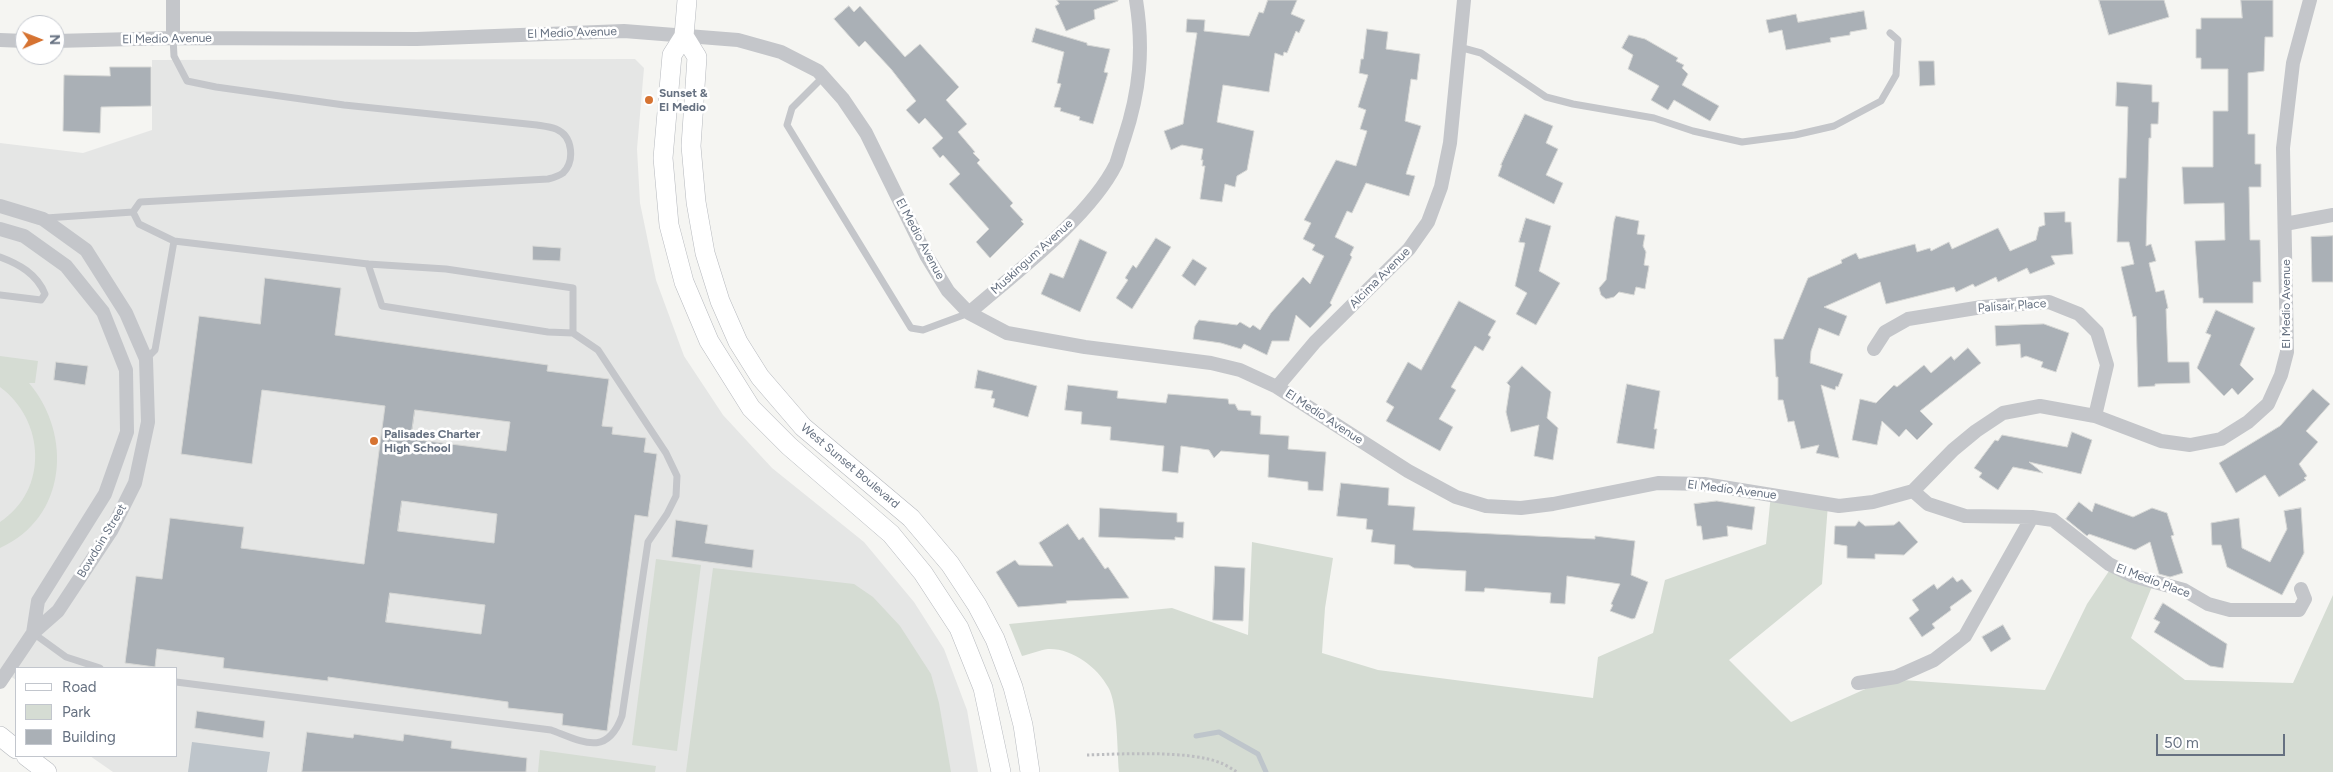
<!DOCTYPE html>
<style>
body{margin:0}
#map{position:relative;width:2333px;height:772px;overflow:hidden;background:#f5f5f2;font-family:Figtree,sans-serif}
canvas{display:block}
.legend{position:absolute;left:15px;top:667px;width:162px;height:90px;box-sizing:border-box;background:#fff;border:1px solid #c2c6cd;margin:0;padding:6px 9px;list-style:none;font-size:15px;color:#667181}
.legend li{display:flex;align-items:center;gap:10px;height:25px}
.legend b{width:25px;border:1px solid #c2c6cd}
.north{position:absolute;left:15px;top:15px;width:50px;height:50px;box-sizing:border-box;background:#fff;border:1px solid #c2c6cd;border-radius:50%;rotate:89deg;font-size:14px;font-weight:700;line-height:20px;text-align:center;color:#667181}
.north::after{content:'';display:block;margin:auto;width:18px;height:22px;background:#d67331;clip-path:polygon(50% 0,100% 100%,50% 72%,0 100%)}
.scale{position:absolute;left:2156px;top:734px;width:129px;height:22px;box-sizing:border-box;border:2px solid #667181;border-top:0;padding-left:6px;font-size:15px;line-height:18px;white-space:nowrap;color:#667181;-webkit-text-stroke:4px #fff;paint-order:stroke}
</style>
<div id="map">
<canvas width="2333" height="772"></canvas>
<ul class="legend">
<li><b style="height:6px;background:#fff"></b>Road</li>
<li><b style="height:14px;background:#d5dcd3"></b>Park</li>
<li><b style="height:14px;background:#aab0b6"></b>Building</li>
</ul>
<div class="north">N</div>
<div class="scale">50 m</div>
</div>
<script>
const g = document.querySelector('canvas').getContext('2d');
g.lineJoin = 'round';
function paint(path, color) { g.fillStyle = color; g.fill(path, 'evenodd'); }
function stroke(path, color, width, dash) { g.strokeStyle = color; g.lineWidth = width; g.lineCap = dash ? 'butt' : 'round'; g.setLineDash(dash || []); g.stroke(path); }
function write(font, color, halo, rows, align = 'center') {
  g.font = font + ' Figtree,sans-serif'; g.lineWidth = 5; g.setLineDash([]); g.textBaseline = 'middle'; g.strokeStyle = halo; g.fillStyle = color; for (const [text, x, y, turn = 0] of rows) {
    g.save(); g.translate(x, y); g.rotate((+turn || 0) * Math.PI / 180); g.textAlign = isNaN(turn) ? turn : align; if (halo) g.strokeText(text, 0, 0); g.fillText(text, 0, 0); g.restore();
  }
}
paint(new Path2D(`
 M635,59L644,68L637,149L640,203L656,280L684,356L723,415L772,468L864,542L914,602L944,649L967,710L978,772H113L90,756H176V668H16V680L0,669V143L83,153L152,130V60Z`), '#e5e6e5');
paint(new Path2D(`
 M0,356L38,361L35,383H29C73,435 67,518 0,548V522C49,490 45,420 0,387Z
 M1771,494L1828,504L1822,584L1729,660L1791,722L1888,679L2045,690L2087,604L2111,568L2153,584L2131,638L2185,680L2293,683L2333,595V772H1119C1117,752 1118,703 1108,687C1097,667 1072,648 1048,649C1040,650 1030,654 1022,656L1009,624L1172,608L1248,635L1252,542L1333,558L1325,608L1322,653L1378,670L1593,698L1598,657L1653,633L1665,580L1766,544Z
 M656,559L701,565L677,751L632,745Z
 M713,568L854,584L873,597L900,626L931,674L939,703L951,772H686Z
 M540,750L656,766L655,772H538Z`), '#d5dcd3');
paint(new Path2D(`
 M192,742L270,752L267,772H188Z`), '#bec5cb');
stroke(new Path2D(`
 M1196,736L1219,732L1258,754L1266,772`), '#bec5cb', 5);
const building = new Path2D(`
 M1057,0H1118V1L1094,10L1095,19L1066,31L1055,6L1059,4Z
 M1268,0H1297L1291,14L1305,20L1299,33L1296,31L1287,53L1284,52L1283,56L1275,53L1269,92L1223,85L1217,122L1254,131L1247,170L1237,176L1235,187L1225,184L1222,202L1200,199L1205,166H1202L1203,160H1201L1203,149L1182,145L1171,150L1164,131L1183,124L1197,33L1186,32L1187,19L1205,20L1204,31L1249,36L1259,12L1263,13Z
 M2099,0H2164L2169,17L2109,35Z
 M2241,0H2273V37H2265L2264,71L2248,73V134H2255V164H2261V187H2249L2250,240H2260L2261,282H2253V303H2203V298H2199L2195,241L2225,240L2224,203L2184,204L2182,167H2213V111H2228V69H2201V58H2196V29H2201V18H2242Z
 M849,6L854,12L860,6L905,57L920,44L959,87L946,100L967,124L958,132L975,152L973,153L980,160L977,163L1013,203L1010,206L1023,220L1021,221L1024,224L990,258L976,242L989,229L949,184L960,174L943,155L940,158L932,148L943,138L925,118L919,124L906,110L916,101L891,69L865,41L859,47L834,19Z
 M1864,11L1867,29L1850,32V35L1830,38L1831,42L1786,50L1782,30L1769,33L1766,20L1796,14L1798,22Z
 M1036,28L1087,43V45L1110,49L1104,72L1108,73L1093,124L1079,120L1080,117L1060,111L1061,108L1054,107L1061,84L1057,83L1064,52L1032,42Z
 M1367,29L1388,32L1386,49L1420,54L1417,80L1411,79L1405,121L1421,126L1406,174L1415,176L1409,196L1366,183L1352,213L1347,211L1335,237L1354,247L1350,255L1352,257L1330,303L1332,305L1310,328L1296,315L1289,341H1272L1267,355L1244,344L1241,349L1221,343L1193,339L1195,326L1199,320L1237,325L1240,322L1250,328L1253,325L1260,330L1271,313L1303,277L1310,284L1324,256L1312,250L1315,245L1303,239L1311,223L1304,220L1336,160L1356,166L1367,131L1360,129L1366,110L1358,107L1368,75L1359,73L1361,59H1363Z
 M1629,35L1645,39L1678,58L1676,61L1684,65L1682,68L1688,74L1682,85L1719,106L1710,121L1674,100L1668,110L1651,100L1659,86L1628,69L1633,55L1622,48Z
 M1919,61H1934L1935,85L1920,86Z
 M110,67H151V106L101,107L100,133L63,131L64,75L110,76Z
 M2117,82L2152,85V102H2159L2158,124H2151V138H2149L2146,246L2151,244L2156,261L2149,263L2156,292L2164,290L2168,308L2166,309L2168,362H2189L2190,383L2155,384V386L2138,387L2136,316L2133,317L2121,267L2134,264L2129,242H2117L2119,178H2126L2128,107L2116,106Z
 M1525,114L1553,126L1546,143L1558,149L1546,175L1563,183L1554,204L1498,176L1502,165H1501Z
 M2065,212V222H2071L2073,254L2051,256L2055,264L2030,274L2027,268L1998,282L1996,277L1975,287L1973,284L1956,292L1954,287L1886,304L1880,282L1824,307L1847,316L1839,336L1819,328L1811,351L1810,363L1843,374L1838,387L1836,386L1835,390L1821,385L1839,458L1816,453L1819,445L1801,449L1794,421L1788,422L1783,400H1778V377H1776L1774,339H1783L1808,278L1842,263L1841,260L1856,253L1859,259L1915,244L1917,252L1930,248L1931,251L1949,242L1952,249L1998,228L2010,251L2036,240L2039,227L2045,225L2044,213Z
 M1616,216L1639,221L1637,234L1645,235L1643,246L1646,252L1644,265L1649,266L1645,289L1636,287L1634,295L1619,292L1614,297L1606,299L1601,295L1599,288L1606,280L1614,222Z
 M1526,218L1551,226L1539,271L1560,283L1536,325L1516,314L1527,293L1515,286L1525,243L1519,242Z
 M2333,236V282H2312L2311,237Z
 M1156,238L1171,247L1132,309L1116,298L1128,280L1125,278L1133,265L1136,268Z
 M1080,239L1107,252L1080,312L1041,294L1050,273L1063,278Z
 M533,246L561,248L560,261L533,260Z
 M1193,259L1207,268L1195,286L1182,276Z
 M265,278L341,288L335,335L548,365L547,371L609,379L602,426L613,427L612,434L646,438L644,452L657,454L648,517L635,515L607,731L562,725L563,714L508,708V702L328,677V681L223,668L224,658L157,649L155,667L125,663L136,576L162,579L170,518L244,527L241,548L364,564L385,406L262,390L252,464L181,454L199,316L260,324ZM415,410L510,422L506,451L411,439ZM402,501L497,514L494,543L398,531ZM390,593L485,605L481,634L386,622Z
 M1459,301L1496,321L1488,335L1491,337L1483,351L1475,346L1451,387L1456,390L1439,419L1453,427L1440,451L1386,421L1394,407L1386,402L1408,362L1421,370Z
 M2216,310L2255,328L2240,365L2254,379L2238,395L2232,388L2224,396L2197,368L2211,335L2206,333Z
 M2044,324L2069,333L2056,372L2041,367L2043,362L2026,356L2021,358L2020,344L1996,346L1995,326Z
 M1968,348L1981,363L1920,411L1933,424L1917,440L1906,429L1899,437L1882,421L1877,445L1852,440L1860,399L1876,403L1894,385L1897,387L1924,365L1931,373L1951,356L1954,360Z
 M56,362L88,366L85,385L54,380Z
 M1522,366L1551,392L1547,418L1558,428L1553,460L1534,456L1539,425L1511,432L1506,412L1510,386L1507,383Z
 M978,370L1037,386L1028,417L993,407L995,399L991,398L993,391L975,388Z
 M1627,384L1660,391L1654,429H1657L1654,449L1617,443Z
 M1068,385L1118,391L1117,398L1166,403L1168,394L1228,399L1229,404H1235L1238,410L1251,411V415L1261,416L1260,434L1289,436L1288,449L1326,452L1323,491L1308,490V482L1268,477L1269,455L1221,451L1214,458L1209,450L1181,446L1178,473L1162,471L1164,446L1110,440L1111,427L1081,424L1082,412L1065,410Z
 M2313,389L2330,404L2306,431L2318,442L2299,464L2307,476L2304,478L2306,480L2279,497L2265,475L2236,493L2219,463L2280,426Z
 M2072,432L2092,440L2081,474L2029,462L2043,473L2013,467L1998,490L1979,477L1982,473L1974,468L1995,440L1998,441L2002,435L2067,447Z
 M1341,483L1389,488L1388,505L1415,507L1413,530L1595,539V536L1635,541L1631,575L1648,582L1635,618L1632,619L1610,611L1613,605L1611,604L1620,584L1567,576L1565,604L1550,603L1551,593L1485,588L1484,592L1465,591L1466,571L1414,568L1409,565L1394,564L1395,545L1371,542L1373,530L1366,529L1367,519L1337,516Z
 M1717,501L1755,507L1752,530L1727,526L1728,536L1703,540L1701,526H1697L1694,504Z
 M2079,502L2092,512L2095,503L2133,517L2152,508L2167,513L2174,535L2171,536L2183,573L2170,577L2159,574L2150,542L2135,550L2089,534L2087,536L2066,519Z
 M1100,508L1177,513V522H1184L1183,538L1175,537V540L1099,537Z
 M2301,508L2304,553L2282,595L2227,567L2221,545H2212L2211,523L2239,518L2242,548L2270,562L2287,529L2284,511Z
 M676,520L708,525L705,543L754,550L752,568L672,557Z
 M1859,521L1865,526L1894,525L1899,521L1918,542L1904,555L1875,554V559L1847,558V546L1834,544L1835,526H1855Z
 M1068,524L1079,540L1083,537L1105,569L1108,567L1129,598L1066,601L1067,603L1018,607L996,572L1015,560L1019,565L1053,566L1039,543Z
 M1215,566L1245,568L1243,621L1213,620Z
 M1953,577L1957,582L1962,579L1972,591L1950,607L1951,610L1932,624L1935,628L1922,637L1909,618L1919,610L1912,600L1934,584L1937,589Z
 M2163,603L2227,644L2223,668L2210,666L2154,632L2160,622L2154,619Z
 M2003,625L2011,639L1991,652L1982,637Z
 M197,711L265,721L263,738L195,728Z
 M307,732L353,738L354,734L403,741L404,734L452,741L451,748L527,758L526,772H302Z`);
paint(building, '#aab0b6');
stroke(building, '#d6d7d5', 1);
const secondary = new Path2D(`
 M687,0L684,36L672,55L663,158L669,225L684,282L709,341L751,408L789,446L891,534L923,573L959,628L983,688L1001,772
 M684,36L697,57L691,146L696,202L705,253L720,301L738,342L760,377L803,427L911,518L950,564L977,605L995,639L1013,687L1023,725L1030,772
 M0,736L16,749
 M26,756L47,772`);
stroke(secondary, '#b6b9be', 20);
stroke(new Path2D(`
 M1087,755C1122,754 1189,750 1221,763C1226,765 1232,769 1237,772`), '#bdbec1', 3, [2.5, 2.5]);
stroke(new Path2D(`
 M173,38L174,56L187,81L216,87L344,105L537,125C543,126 551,127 556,129C573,136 575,161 563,173C559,176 552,178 548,179L140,202L133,212L139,224L174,241L368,264L446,269L573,288V333L548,332L382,306L368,264
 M1459,47L1481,53L1546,97L1573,104L1654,118L1693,131L1742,142L1795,135L1834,126L1881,101L1896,75L1898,40L1890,33
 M823,77L792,108L787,125L911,328L923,330L969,313
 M46,218L133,212
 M0,257C19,264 37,274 45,294L41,300L0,295
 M146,359L155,350L174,241
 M33,633L66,657L100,668
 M176,682L551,730C583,742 607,757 622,716L648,542L667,514L676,496L677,476L666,453L598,350L573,333`), '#c4c6ca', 7);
stroke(new Path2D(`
 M173,38V0
 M0,40L25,41
 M55,41L173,38L417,39L624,31L738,40L781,52L818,71L843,99L866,133L926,255L948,291L969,313L1007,333L1085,347L1211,363L1240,370L1277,387L1408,471L1456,497L1486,506L1521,508L1553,504L1658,483L1704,484L1839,506L1873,502L1913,491L1953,450L1976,431L2003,413L2040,406L2095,416L2161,441L2190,445L2221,439L2248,422L2268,404L2281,375L2287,352L2283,148L2293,63L2310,0
 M0,206L43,219L86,250L126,313L146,359L148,422L135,483L111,531L58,611L33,633L0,682
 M2285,224L2333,215
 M0,229L24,236L66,266L103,312L126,370L127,432L105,494L38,601L33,633
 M969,313C1014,274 1090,217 1116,164C1119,156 1121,147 1124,139C1140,91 1144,49 1136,0
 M1874,349L1885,332L1908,319L1982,307L2049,302L2079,314L2097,332L2107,365L2095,416
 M1277,387L1315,342L1409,249L1428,222L1441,187L1450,143L1464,0
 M1913,491L1928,504L1965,516L2032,517L2053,520L2109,564L2133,576L2184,590L2208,604L2230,610H2299L2305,599L2301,589
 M1858,683L1896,677L1934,660L1965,636L2032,517`), '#c4c6ca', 14);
stroke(secondary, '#fff', 19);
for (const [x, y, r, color] of [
 [649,100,5,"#d67331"],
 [374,441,5,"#d67331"]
]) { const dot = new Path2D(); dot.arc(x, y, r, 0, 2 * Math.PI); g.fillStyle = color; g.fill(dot); stroke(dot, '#fff', 2); }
write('12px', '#667181', '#fff', [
 ["El Medio Avenue",572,33,-2],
 ["El Medio Avenue",167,39,-1],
 ["El Medio Avenue",920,239,62],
 ["Muskingum Avenue",1032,257,-42],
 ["Alcima Avenue",1380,278,-45],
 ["El Medio Avenue",2286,304,-90],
 ["Palisair Place",2012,306,-4],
 ["El Medio Avenue",1324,417,33],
 ["West Sunset Boulevard",850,466,40],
 ["El Medio Avenue",1732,490,7],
 ["Bowdoin Street",102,541,-59],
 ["El Medio Place",2153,581,20]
]);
write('bold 12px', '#667181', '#fff', [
 ["Sunset &",659,93],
 ["El Medio",659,107],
 ["Palisades Charter",384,434],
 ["High School",384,448]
], 'left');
</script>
